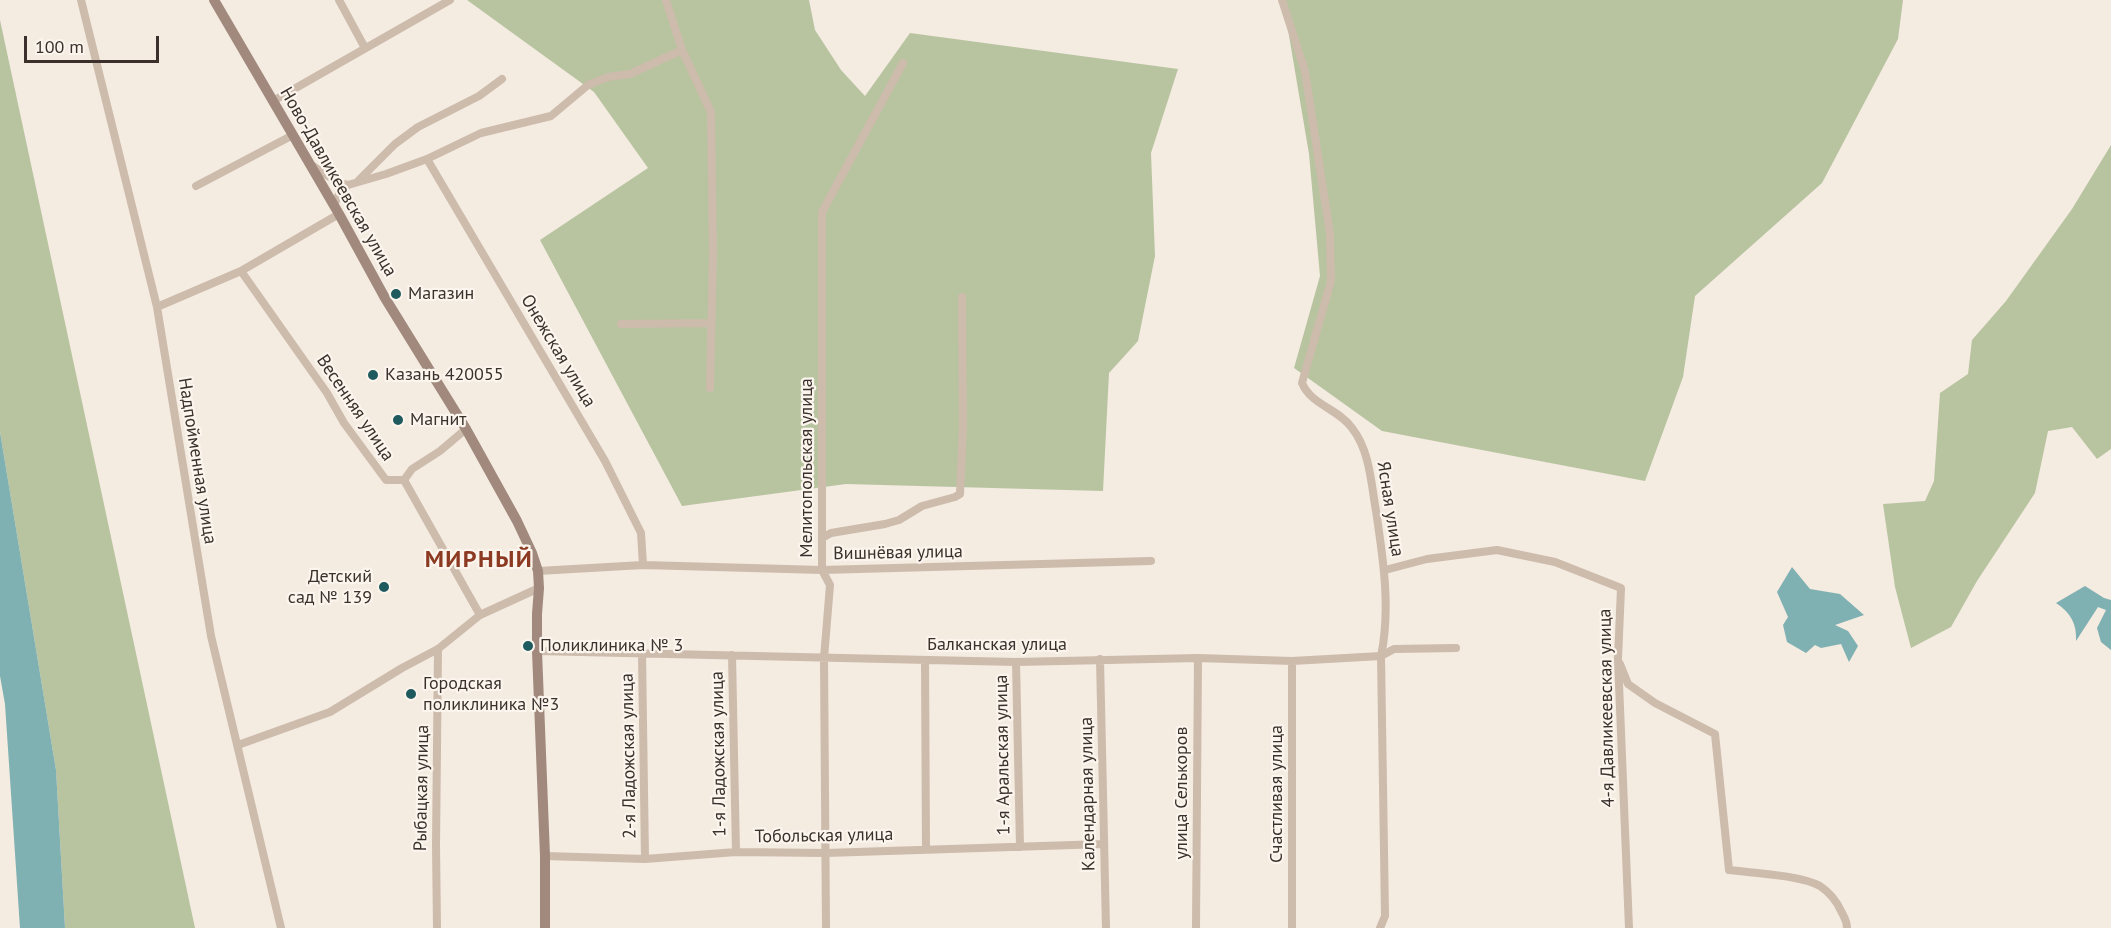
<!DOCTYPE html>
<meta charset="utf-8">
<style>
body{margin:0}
#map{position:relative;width:2111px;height:928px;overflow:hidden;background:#f4ebe1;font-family:"PT Sans",sans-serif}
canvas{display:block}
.scale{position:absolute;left:24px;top:36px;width:135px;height:27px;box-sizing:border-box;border:3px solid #3b302b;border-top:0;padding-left:8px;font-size:18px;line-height:21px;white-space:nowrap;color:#3b302b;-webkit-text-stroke:4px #fbf5ee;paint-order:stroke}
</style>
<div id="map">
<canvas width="2111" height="928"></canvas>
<div class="scale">100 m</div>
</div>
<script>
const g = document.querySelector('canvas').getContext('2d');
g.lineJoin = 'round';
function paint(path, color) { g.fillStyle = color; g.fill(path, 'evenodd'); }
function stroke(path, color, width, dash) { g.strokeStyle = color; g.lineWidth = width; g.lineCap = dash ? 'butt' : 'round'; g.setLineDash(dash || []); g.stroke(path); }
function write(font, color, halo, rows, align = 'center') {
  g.font = font + ' "PT Sans",sans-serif'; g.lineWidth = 4.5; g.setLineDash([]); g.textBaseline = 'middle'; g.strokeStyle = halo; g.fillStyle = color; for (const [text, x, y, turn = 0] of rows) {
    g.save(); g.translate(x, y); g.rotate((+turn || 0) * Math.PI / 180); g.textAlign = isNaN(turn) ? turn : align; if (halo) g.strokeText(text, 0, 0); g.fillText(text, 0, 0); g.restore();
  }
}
paint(new Path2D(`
 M467,0H809L815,30L841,70L865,96L910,33L1178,69L1151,153L1155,256L1138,341L1109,373L1103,491L846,484L682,506L540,240L648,168L594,92Z
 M1283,0H1903L1898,39L1822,183L1695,296L1683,377L1645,481L1382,431L1294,368L1320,276L1309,154Z
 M0,20L195,928H65L56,770L0,432Z
 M2111,145V449L2097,459L2072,427L2048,431L2035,493L1977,581L1951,627L1911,648L1895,587L1883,504L1925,501L1934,481L1940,393L1968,374L1972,340L2006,301L2072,209Z`), '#b8c4a0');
paint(new Path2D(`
 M0,432L56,770L65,928H20L5,704L0,676Z
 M1792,567L1810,589L1840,594L1864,615L1835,625L1848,631L1858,646L1849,662L1841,644L1821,648L1815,645L1806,653L1787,642L1783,625L1788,617L1777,592Z
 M2085,586L2104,598L2111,600V650L2101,642L2097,628L2106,610L2098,607L2076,641C2077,624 2071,613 2056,603Z`), '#7fb0b2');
stroke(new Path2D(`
 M81,0L157,307L211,636L281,928
 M339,0L365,48
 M666,0L682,50L711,112L713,254L710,388
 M1282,0L1305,71L1330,234L1331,281L1302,383C1311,405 1339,409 1352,428C1370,451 1371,483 1376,511C1383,558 1391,608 1381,656L1385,916L1380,928
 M273,101L450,0
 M427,159L605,461L641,533L643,565
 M313,166L337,182L348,185L386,174L427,159L481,133L551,116L588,85L608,77L630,74L682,50
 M359,180L395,144L418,127L479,96L502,79
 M196,186L293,135
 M334,205L340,192L348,185
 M241,271L327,393L344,423L386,480H404L480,615
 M157,307L241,271L339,214
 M621,324L711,323
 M404,480L412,469L440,451L466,429
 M822,538L831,533L885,524L899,520L922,506L955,497L960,494L963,427L962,297
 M1385,570L1427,559L1497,550L1555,562L1621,588L1618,659L1629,928
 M538,571L643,565L822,570L1151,561
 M537,651L1016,662L1198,658L1292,661L1381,656L1394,649L1456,648
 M642,653L645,859
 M732,655L736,852
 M1100,659L1106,928
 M925,660L926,849
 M1292,661V928
 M1016,662L1020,847
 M1620,664L1628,684L1655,703L1715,734L1729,870C1753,873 1800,875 1820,886C1829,892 1837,902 1841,911C1844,917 1847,921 1847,928
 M238,745L330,712L402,668L438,649L480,615L539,588
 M545,856L645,859L736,852L826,853L1104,844
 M437,928L436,845L438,649
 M826,928L824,658L830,585L822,570V212L903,63
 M1196,928L1198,658`), '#cdbbac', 8);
stroke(new Path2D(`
 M214,0L339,214L385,298L466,429L517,521L532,553L538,571L539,588L537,614V651L545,856V928`), '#a18a7d', 10);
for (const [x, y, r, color] of [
 [396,294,6,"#1f5a5e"],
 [373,375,6,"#1f5a5e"],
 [398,420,6,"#1f5a5e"],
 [384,587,6,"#1f5a5e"],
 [528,646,6,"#1f5a5e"],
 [411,694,6,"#1f5a5e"]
]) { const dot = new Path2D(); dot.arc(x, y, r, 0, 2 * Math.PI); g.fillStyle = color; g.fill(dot); stroke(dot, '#fbf5ee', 2); }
write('18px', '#3b302b', '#fbf5ee', [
 ["Ново-Давликеевская улица",338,182,60],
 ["Онежская улица",558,351,59],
 ["Весенняя улица",355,408,56],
 ["Надпойменная улица",197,461,81],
 ["Мелитопольская улица",807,468,-90],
 ["Ясная улица",1390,509,81],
 ["Вишнёвая улица",898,553,-1],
 ["Балканская улица",997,645],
 ["4-я Давликеевская улица",1607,708,-91],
 ["1-я Ладожская улица",719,754,-91],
 ["1-я Аральская улица",1003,755,-91],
 ["2-я Ладожская улица",629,756,-91],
 ["Рыбацкая улица",422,788,-89],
 ["улица Селькоров",1182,793,-90],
 ["Календарная улица",1088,794,-91],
 ["Счастливая улица",1277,794,-90],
 ["Тобольская улица",824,836,-1]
]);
write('18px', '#3b302b', '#fbf5ee', [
 ["Магазин",408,294],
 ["Казань 420055",385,375],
 ["Магнит",410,420],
 ["Детский",372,577,"right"],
 ["сад № 139",372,598,"right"],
 ["Поликлиника № 3",540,646],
 ["Городская",423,684],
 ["поликлиника №3",423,705]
], 'left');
g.letterSpacing = '1.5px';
write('bold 24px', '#8c3b22', '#fbf5ee', [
 ["МИРНЫЙ",479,560]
]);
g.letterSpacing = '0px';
</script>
